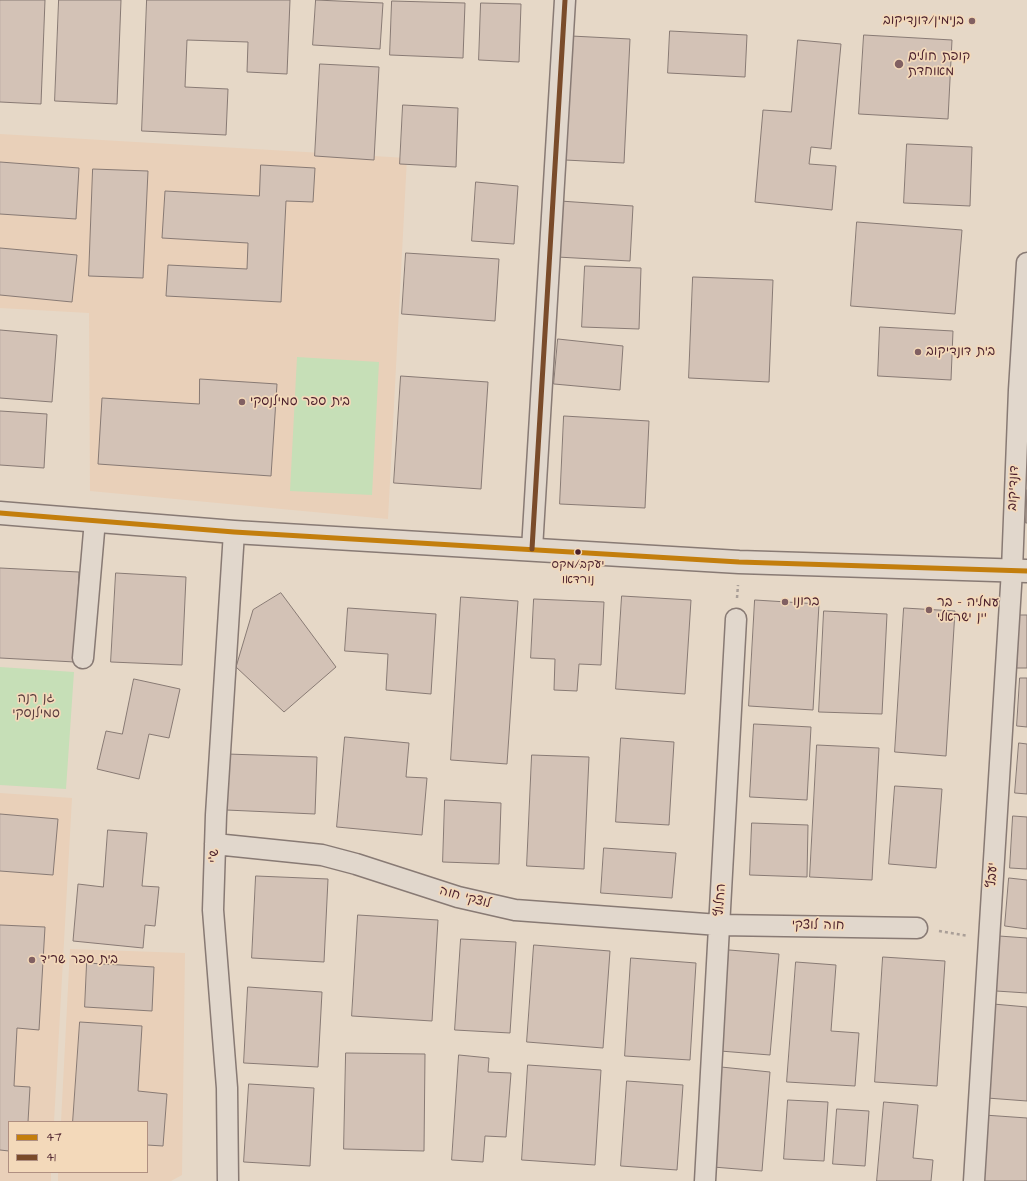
<!DOCTYPE html>
<meta charset="utf-8">
<style>
body{margin:0}
#map{position:relative;width:1027px;height:1181px;overflow:hidden;background:#e6d8c7;font-family:"Architects Daughter",sans-serif}
canvas{display:block}
.legend{position:absolute;left:8px;top:1121px;width:140px;height:52px;box-sizing:border-box;background:#f3d9ba;border:1px solid #af8f81;margin:0;padding:5px 7px;list-style:none;font-size:12px;color:#4a1f2b}
.legend li{display:flex;align-items:center;gap:8px;height:20px}
.legend b{width:20px;border:1px solid #af8f81}
</style>
<div id="map">
<canvas width="1027" height="1181"></canvas>
<ul class="legend">
<li><b style="height:5px;background:#c37e0d"></b>47</li>
<li><b style="height:5px;background:#7a4b2a"></b>41</li>
</ul>
</div>
<script>
const g = document.querySelector('canvas').getContext('2d');
g.lineJoin = 'round';
function paint(path, color) { g.fillStyle = color; g.fill(path, 'evenodd'); }
function stroke(path, color, width, dash) { g.strokeStyle = color; g.lineWidth = width; g.lineCap = dash ? 'butt' : 'round'; g.setLineDash(dash || []); g.stroke(path); }
function write(font, color, halo, rows, align = 'center') {
  g.font = font + ' "Architects Daughter","Playpen Sans Hebrew",sans-serif'; g.lineWidth = 3.5; g.setLineDash([]); g.textBaseline = 'middle'; g.strokeStyle = halo; g.fillStyle = color; for (const [text, x, y, turn = 0] of rows) {
    g.save(); g.translate(x, y); g.rotate((+turn || 0) * Math.PI / 180); g.textAlign = isNaN(turn) ? turn : align; if (halo) g.strokeText(text, 0, 0); g.fillText(text, 0, 0); g.restore();
  }
}
paint(new Path2D(`
 M0,134L407,158L388,519L90,491L89,313L0,308Z
 M0,793L72,798L54,1122H9V1172H51V1181H0Z
 M70,949L185,953L182,1175L171,1181H58V1172H147V1122H61Z`), '#e9d0b9');
paint(new Path2D(`
 M297,357L379,362L372,495L290,491Z
 M0,667L74,672L66,789L0,785Z`), '#c6dfb7');
const building = new Path2D(`
 M0,0H45L41,104L0,102Z
 M59,0H121L117,104L55,101Z
 M147,0H290L287,74L247,72L248,42L187,40L185,87L228,89L226,135L142,131Z
 M316,0L383,3L380,49L313,45Z
 M392,1L465,3L463,58L390,55Z
 M481,3L521,4L519,62L479,60Z
 M670,31L747,35L745,77L668,73Z
 M864,35L952,40L948,119L859,114Z
 M571,36L630,39L624,163L565,160Z
 M798,40L841,44L831,149L811,147L809,164L836,166L832,210L755,202L763,110L791,112Z
 M320,64L379,67L374,160L315,156Z
 M403,105L458,108L456,167L400,164Z
 M907,144L972,147L970,206L904,203Z
 M0,162L79,168L76,219L0,214Z
 M261,165L315,168L313,202L286,201L281,302L166,296L168,265L247,269L248,243L162,238L165,191L259,196Z
 M93,169L148,171L143,278L89,276Z
 M476,182L518,186L514,244L472,241Z
 M560,201L633,206L630,261L557,257Z
 M857,222L962,230L955,314L851,306Z
 M0,248L77,255L72,302L0,295Z
 M406,253L499,259L495,321L402,314Z
 M585,266L641,268L639,329L582,327Z
 M693,277L773,280L769,382L689,378Z
 M880,327L953,331L951,380L878,376Z
 M0,330L57,335L52,402L0,398Z
 M558,339L623,346L620,390L554,384Z
 M401,376L488,382L481,489L394,483Z
 M200,379L277,384L271,476L98,464L102,398L199,404Z
 M0,411L47,414L44,468L0,465Z
 M564,416L649,421L645,508L560,504Z
 M1027,490V523H1026Z
 M0,568L79,572L75,662L0,658Z
 M116,573L186,577L182,665L111,662Z
 M281,593L336,667L284,712L236,667L253,610Z
 M622,596L691,600L685,694L616,689Z
 M461,597L518,601L507,764L451,760Z
 M534,599L604,602L601,665L579,664L577,691L554,690L555,659L531,658Z
 M755,600L819,604L813,710L749,706Z
 M348,608L436,614L431,694L386,690L388,654L345,651Z
 M904,608L955,611L946,756L895,752Z
 M824,611L887,614L882,714L819,712Z
 M1019,615H1027V668H1017Z
 M1020,678H1027V727L1017,726Z
 M134,679L180,689L169,738L149,734L139,779L97,769L106,731L122,734Z
 M754,724L811,727L807,800L750,797Z
 M345,737L409,743L406,777L427,778L422,835L337,827Z
 M621,738L674,742L669,825L616,822Z
 M1019,743L1027,744V794L1015,793Z
 M817,745L879,748L872,880L810,877Z
 M227,754L317,757L315,814L226,810Z
 M532,755L589,757L584,869L527,866Z
 M895,786L942,789L936,868L889,864Z
 M445,800L501,803L499,864L443,862Z
 M0,814L58,819L53,875L0,871Z
 M1013,816L1027,817V869L1010,868Z
 M752,823L808,825L807,877L750,875Z
 M108,830L147,833L142,886L159,887L155,926L145,925L143,948L73,941L78,884L103,887Z
 M604,848L676,853L672,898L601,893Z
 M256,876L328,879L324,962L252,958Z
 M1009,878L1027,880V929L1005,926Z
 M358,915L438,920L432,1021L352,1016Z
 M0,925L45,927L39,1030L17,1028L14,1086L30,1087L28,1122H9V1151L0,1150Z
 M999,936L1027,938V993L996,991Z
 M461,939L516,942L510,1033L455,1030Z
 M534,945L610,951L603,1048L527,1042Z
 M729,950L779,954L770,1055L720,1051Z
 M883,957L945,961L937,1086L875,1082Z
 M631,958L696,963L690,1060L625,1056Z
 M796,962L836,965L831,1031L859,1033L855,1086L787,1082Z
 M87,963L154,967L152,1011L85,1007Z
 M248,987L322,992L318,1067L244,1063Z
 M993,1004L1027,1007V1101L987,1098Z
 M80,1022L142,1026L138,1091L167,1094L163,1146L147,1145V1122H73Z
 M346,1053L425,1054L424,1151L344,1149Z
 M459,1055L489,1058L488,1072L511,1073L506,1137L485,1136L483,1162L452,1160Z
 M528,1065L601,1070L595,1165L522,1160Z
 M721,1067L770,1072L762,1171L713,1167Z
 M627,1081L683,1085L677,1170L621,1166Z
 M249,1084L314,1088L310,1166L244,1162Z
 M788,1100L828,1102L824,1161L784,1159Z
 M884,1102L918,1105L913,1158L933,1160L931,1181H877Z
 M837,1109L869,1111L865,1166L833,1164Z
 M984,1115L1027,1118V1181H980Z`);
paint(building, '#d3c2b6');
stroke(building, '#887a74', 1);
const minor = new Path2D(`
 M532,549L565,0
 M83,658L95,520
 M215,844L322,855L356,864L458,897L515,910L719,925L917,928
 M228,1181L227,1088L213,910L216,815L234,532
 M705,1181L736,619
 M974,1181L1012,570L1019,390L1027,263`);
const tertiary = new Path2D(`
 M0,513L234,532L739,562L1027,571`);
stroke(minor, '#887a74', 23);
stroke(tertiary, '#887a74', 25);
stroke(new Path2D(`
 M737,598L738,585
 M939,931L968,936`), '#aa9f98', 2.5, [3, 3]);
stroke(minor, '#e1d7cc', 20);
stroke(tertiary, '#e1d7cc', 22);
stroke(new Path2D(`
 M0,513L234,532L739,562L1027,571`), '#c37e0d', 5);
stroke(new Path2D(`
 M532,549L565,0`), '#7a4b2a', 5);
for (const [x, y, r, color] of [
 [972,21,4,"#816062"],
 [899,64,5,"#816062"],
 [918,352,4,"#816062"],
 [242,402,4,"#816062"],
 [578,552,3.5,"#4a1f2b"],
 [785,602,4,"#816062"],
 [929,610,4,"#816062"],
 [32,960,4,"#816062"]
]) { const dot = new Path2D(); dot.arc(x, y, r, 0, 2 * Math.PI); g.fillStyle = color; g.fill(dot); stroke(dot, '#f3d9ba', 1.5); }
write('12px', '#4a1f2b', '#f3d9ba', [
 ["יעקב/מקס",578,565],
 ["נורדאו",578,580]
]);
write('13px', '#4a1f2b', '#f3d9ba', [
 ["בנימין/דונדיקוב",964,21,"right"],
 ["קופת חולים",908,57],
 ["מאוחדת",908,72],
 ["בית דונדיקוב",926,352],
 ["בית ספר סמילנסקי",250,402],
 ["ברונו",793,602],
 ["עמליה - בר",937,603],
 ["יין ישראלי",937,618],
 ["בית ספר שריד",40,960]
], 'left');
write('13px', '#4a1f2b', '#f3d9ba', [
 ["דונדיקוב",1014,488,-87],
 ["ש\"י",215,856,-88],
 ["יעבץ",993,875,-87],
 ["לוצקי חוה",465,898,15],
 ["החלוץ",721,900,-86],
 ["חוה לוצקי",818,926,1]
]);
write('13px', '#593d3e', '#f3d9ba', [
 ["גן רנה",36,699],
 ["סמילנסקי",36,714]
]);
</script>
